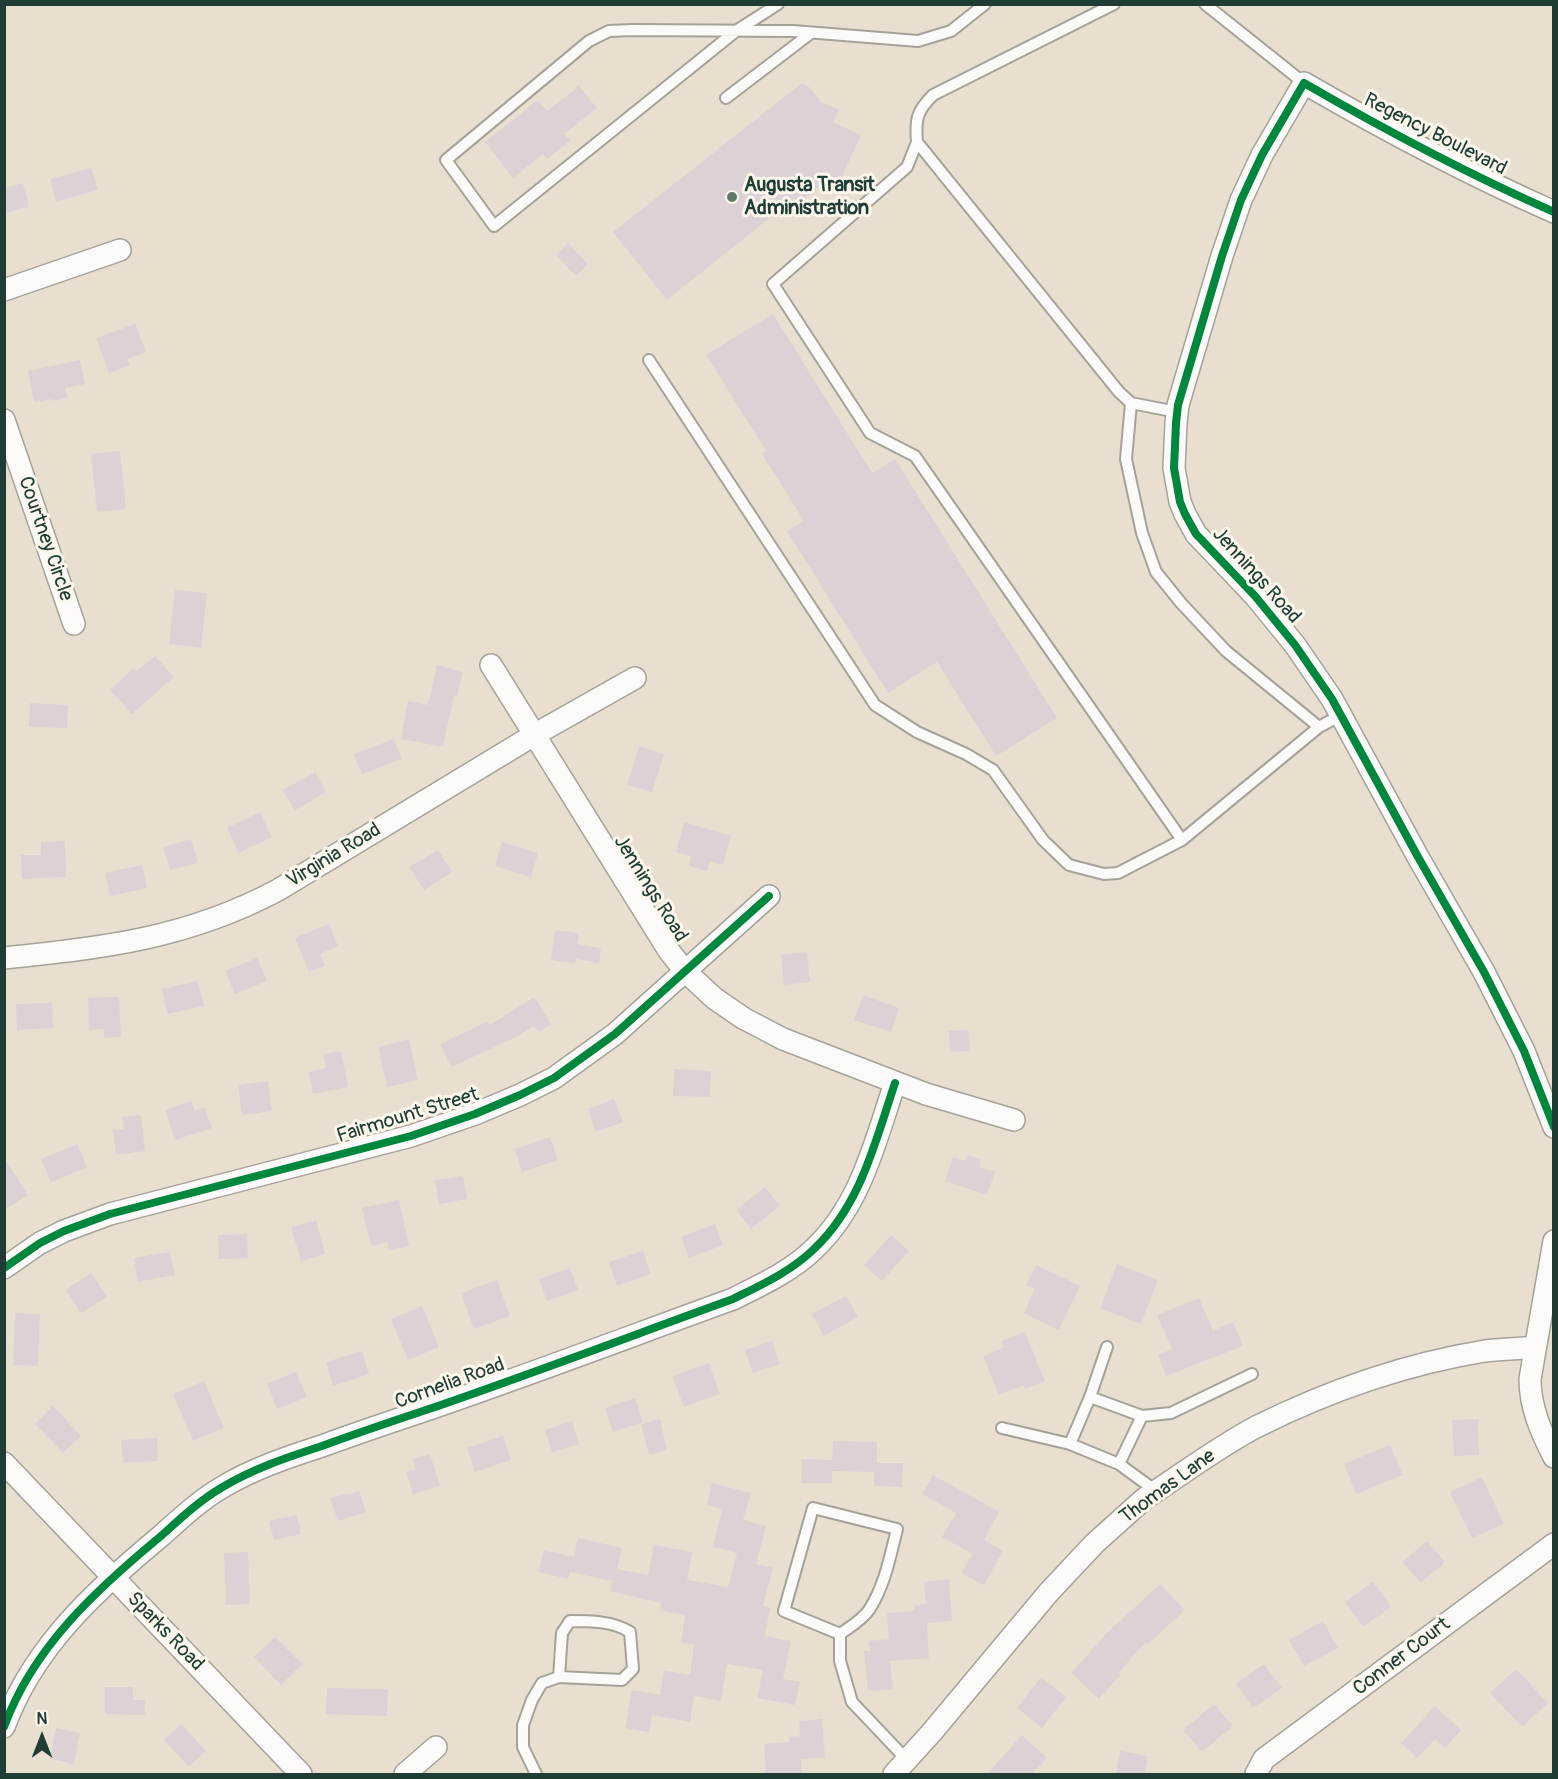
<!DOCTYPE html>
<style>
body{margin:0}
#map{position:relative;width:1558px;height:1779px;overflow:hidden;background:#e8dfd0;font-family:Pangolin,sans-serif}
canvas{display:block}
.frame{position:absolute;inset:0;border:6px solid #1f3d34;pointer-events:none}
.north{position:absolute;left:12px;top:1707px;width:60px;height:60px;-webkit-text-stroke:4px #fbf7ec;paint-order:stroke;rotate:0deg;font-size:16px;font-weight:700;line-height:24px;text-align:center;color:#1f3d34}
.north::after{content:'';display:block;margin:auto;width:21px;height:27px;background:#1f3d34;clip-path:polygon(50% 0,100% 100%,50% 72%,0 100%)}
</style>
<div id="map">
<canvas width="1558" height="1779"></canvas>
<div class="frame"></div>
<div class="north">N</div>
</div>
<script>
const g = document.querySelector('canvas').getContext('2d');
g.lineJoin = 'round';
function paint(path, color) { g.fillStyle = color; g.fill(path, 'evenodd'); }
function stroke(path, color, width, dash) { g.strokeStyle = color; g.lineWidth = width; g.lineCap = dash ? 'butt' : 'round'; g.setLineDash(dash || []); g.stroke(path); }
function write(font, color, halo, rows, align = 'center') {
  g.font = font + ' Pangolin,sans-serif'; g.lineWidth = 6; g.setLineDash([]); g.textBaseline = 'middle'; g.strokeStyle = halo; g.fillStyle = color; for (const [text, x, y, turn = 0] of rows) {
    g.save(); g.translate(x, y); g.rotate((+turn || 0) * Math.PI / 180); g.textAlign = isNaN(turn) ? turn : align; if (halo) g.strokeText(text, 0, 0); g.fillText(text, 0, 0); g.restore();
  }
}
paint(new Path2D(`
 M802,83L809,87L821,102L839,110L833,122L861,135L840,181L832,177L782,216L776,213L667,300L613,232Z
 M579,86L597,108L564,134L570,141L547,159L543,154L513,178L485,142L538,100L547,111Z
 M91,168L98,190L56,202L50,179Z
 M23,183L29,207L4,213V188Z
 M568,243L588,264L576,276L556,255Z
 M773,314L872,473L895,459L1057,718L996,756L937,662L888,693L787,531L804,521L762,454L766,451L706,355Z
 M135,324L146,352L128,359L130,365L109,373L96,338Z
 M80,360L85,384L65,388L67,398L52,401V399L34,402L28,371Z
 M120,451L126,509L97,512L91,454Z
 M175,590L207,593L201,648L169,644Z
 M155,656L174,677L132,714L110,690L134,668L137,671Z
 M437,665L463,672L457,696L454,695L443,747L401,739L408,701L428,705Z
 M30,703L68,705L67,728L29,727Z
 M394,739L402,759L362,774L354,754Z
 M639,746L664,754L652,792L627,785Z
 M315,772L326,792L295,810L283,790Z
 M260,812L272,837L238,853L227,828Z
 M684,822L731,836L723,865L710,861L707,871L689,866L691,856L676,852Z
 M191,839L198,863L170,870L163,847Z
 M65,841L66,877L22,879L21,855H41V842Z
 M502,842L538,853L531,877L495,866Z
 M438,850L452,872L424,890L409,867Z
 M142,865L147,888L110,896L105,873Z
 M329,924L338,946L320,954L325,966L309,972L295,938Z
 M555,930L579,933L577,944L601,948L599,963L576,959L575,963L551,960Z
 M807,952L810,982L784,985L781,955Z
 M257,958L267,981L235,994L225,971Z
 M198,981L204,1006L167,1014L162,989Z
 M863,995L899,1008L891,1032L854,1020Z
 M119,997L121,1037L104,1038V1029L89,1030L88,998Z
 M534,997L551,1024L539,1032L534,1026L516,1037L451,1067L440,1044L488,1021L490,1025Z
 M52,1003L53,1028L17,1030L16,1004Z
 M968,1030L970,1051L950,1052L949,1031Z
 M409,1039L418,1080L387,1087L378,1047Z
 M341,1051L348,1087L313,1094L309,1072L326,1068L323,1054Z
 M674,1069L711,1071L710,1097L673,1096Z
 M268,1081L272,1111L242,1115L238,1085Z
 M614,1099L623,1122L596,1132L588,1109Z
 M191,1101L195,1111L204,1107L212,1128L175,1140L165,1110Z
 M141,1115L145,1151L116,1155L113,1130L124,1129L123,1117Z
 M550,1137L558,1160L522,1172L515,1149Z
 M77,1144L87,1167L51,1182L41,1159Z
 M967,1155L981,1159L979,1167L995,1172L987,1195L945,1181L953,1157L965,1161Z
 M4,1158L28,1195L4,1210Z
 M463,1176L467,1199L439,1204L435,1180Z
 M765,1187L780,1206L751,1229L736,1210Z
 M399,1200L409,1246L389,1251L387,1242L371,1246L362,1208Z
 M316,1220L325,1254L301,1261L291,1227Z
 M715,1224L723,1245L689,1258L681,1237Z
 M247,1234L248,1258L219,1259L218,1235Z
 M891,1235L909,1251L882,1281L864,1265Z
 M643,1251L651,1274L617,1286L609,1262Z
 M170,1252L175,1275L138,1282L134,1258Z
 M1117,1264L1158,1280L1141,1324L1100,1308Z
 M1036,1265L1080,1286L1059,1330L1024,1313L1035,1289L1026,1285Z
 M570,1268L578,1290L547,1301L539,1279Z
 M91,1273L107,1297L81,1313L66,1290Z
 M497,1280L510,1316L474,1329L461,1293Z
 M846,1296L858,1317L824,1336L812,1314Z
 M1199,1298L1213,1331L1233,1322L1243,1346L1166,1376L1158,1355L1172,1349L1157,1315Z
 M422,1306L439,1347L408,1360L391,1319Z
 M15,1313L40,1314L38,1366L13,1365Z
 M1025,1332L1045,1381L1025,1389L1024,1385L999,1395L983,1356L1004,1347L1002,1341Z
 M772,1341L780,1364L753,1373L745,1350Z
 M362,1351L369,1374L333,1386L326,1362Z
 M709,1363L720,1394L684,1407L672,1376Z
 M296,1372L307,1397L277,1409L267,1384Z
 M204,1381L224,1428L193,1441L173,1394Z
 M635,1398L643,1422L613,1432L605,1408Z
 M53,1406L81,1436L63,1453L35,1424Z
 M660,1419L667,1450L649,1455L641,1424Z
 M1478,1419L1479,1455L1454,1456L1452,1420Z
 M572,1421L579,1444L552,1452L545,1430Z
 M503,1436L511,1460L475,1472L467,1448Z
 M157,1438L158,1461L123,1463L121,1440Z
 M833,1441L877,1442V1463H903L902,1487L874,1486V1472L832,1471V1483H801L802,1459L832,1460Z
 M1390,1445L1403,1475L1356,1494L1344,1464Z
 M430,1454L440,1486L413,1494L406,1472L416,1469L413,1459Z
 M933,1475L999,1512L984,1540L1003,1551L984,1585L962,1573L972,1554L942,1537L956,1513L922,1494Z
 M1482,1477L1504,1524L1472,1538L1450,1492Z
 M712,1483L751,1493L743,1520L766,1526L756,1564L773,1568L763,1606L770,1608L765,1636L791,1641L783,1679L800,1682L795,1705L757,1698L763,1670L727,1664L721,1701L694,1696L690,1722L652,1715L649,1732L625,1728L632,1690L660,1695L664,1670L690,1675L694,1645L681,1642L685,1615L660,1611L661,1603L610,1591L612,1581L570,1572L568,1579L539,1572L544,1550L574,1557L578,1538L622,1548L617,1569L648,1575L654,1545L692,1552L687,1580L728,1587L737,1553L713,1547L722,1509L707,1505Z
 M359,1491L366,1512L338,1521L330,1498L347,1493L348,1495Z
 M297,1515L301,1534L274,1540L269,1521Z
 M1427,1541L1445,1562L1421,1583L1402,1562Z
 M248,1552L250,1604L226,1605L224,1553Z
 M949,1579L952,1621L927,1623L929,1658L890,1661L893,1689L868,1691L864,1651H870L869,1641L889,1639L887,1613L915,1611V1605L926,1604L924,1582Z
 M1373,1582L1391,1607L1363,1627L1345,1602Z
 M1160,1584L1185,1610L1148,1644L1146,1642L1119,1672L1121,1674L1099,1699L1071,1673L1108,1632Z
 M1323,1621L1338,1648L1304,1666L1289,1640Z
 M275,1637L302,1664L281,1685L254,1657Z
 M1264,1664L1282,1688L1253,1708L1236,1684Z
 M1516,1669L1548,1703L1522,1727L1490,1693Z
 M1041,1677L1066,1697L1042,1728L1017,1708Z
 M105,1687H133V1700H145V1715L105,1714Z
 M327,1688L388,1689L387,1716L326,1714Z
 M1214,1704L1233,1726L1202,1752L1183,1730Z
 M1435,1706L1461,1730L1445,1748L1435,1739L1417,1758L1401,1743Z
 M822,1719L825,1758L801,1759L802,1774H766L764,1744L789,1742V1737L800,1736L799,1721Z
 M181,1724L206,1751L189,1767L164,1740Z
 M56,1728L80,1733L74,1764L50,1759Z
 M1022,1735L1047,1758L1032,1774H987Z
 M1120,1751L1148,1756L1144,1774H1116Z`), '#dcd2d6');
const service = new Path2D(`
 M778,4L736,31L494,226L446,160L589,41L609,31L632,30L793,31L918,41L951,31L985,4
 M1114,4L933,95C917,111 915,119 917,142L1119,392L1131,403L1177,412
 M1205,4L1304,83
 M726,98L811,33
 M917,142L907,167L773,284L870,433L915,456L1182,840L1319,727L1341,715
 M649,360L875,705L917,732L966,754L993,770L1043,840L1069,865L1104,874L1118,873L1182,840
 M1131,403L1126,459L1142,533L1156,572L1181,603L1226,651L1319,727
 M1090,1397L1142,1416L1171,1413L1252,1374
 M1002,1428L1070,1444L1119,1464L1156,1491
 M1070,1444L1090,1397L1107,1347
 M1119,1464L1142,1416
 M840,1634L784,1611L813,1508L897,1529C890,1557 885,1585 869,1610C862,1620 850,1627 840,1634V1661L852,1702L907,1760
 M536,1774L523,1747V1725L532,1700L542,1683L559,1677L622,1680L633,1669L630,1632C613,1621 590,1621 570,1621L562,1633L559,1677`);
const minor = new Path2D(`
 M1554,212C1468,174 1385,130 1304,83L1262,155L1241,200L1222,256L1178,405L1176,423L1174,468L1180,502L1185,514L1196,534L1255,596L1295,645L1332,699L1418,857L1484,972L1524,1051L1554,1127
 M4,290L120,250
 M4,420L74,624
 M491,665L669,951L685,971L714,998L743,1018L783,1039L926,1094L1014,1120
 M4,958C104,948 188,938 278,890L534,735L635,678
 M1554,1241L1530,1379C1530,1407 1541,1432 1554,1457
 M4,1268L40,1243L64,1231L110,1214L411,1136L475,1114L520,1095L554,1078L615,1034L769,896
 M4,1463L301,1774
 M4,1727C33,1647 97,1589 161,1536C180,1519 199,1501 221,1488C252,1469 288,1457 322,1446C357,1433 393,1421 429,1409C531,1374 631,1336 733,1299C761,1285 792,1271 815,1248C861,1204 875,1142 895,1083
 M405,1774L436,1747
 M894,1774L932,1732L1049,1592L1095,1543L1144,1499L1156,1491C1189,1469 1222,1445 1256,1427C1328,1391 1405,1364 1485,1351C1501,1349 1518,1349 1535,1347
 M1256,1774L1264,1759L1554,1544`);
stroke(service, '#a4a299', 14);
stroke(minor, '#a4a299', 24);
stroke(service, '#fcfaf8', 10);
stroke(minor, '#fcfaf8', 21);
stroke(new Path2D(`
 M1554,212C1468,174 1385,130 1304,83L1262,155L1241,200L1222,256L1178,405L1176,423L1174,468L1180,502L1185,514L1196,534L1255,596L1295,645L1332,699L1418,857L1484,972L1524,1051L1554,1127
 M4,1268L40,1243L64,1231L110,1214L411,1136L475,1114L520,1095L554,1078L615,1034L769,896
 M4,1727C33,1647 97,1589 161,1536C180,1519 199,1501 221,1488C252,1469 288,1457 322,1446C357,1433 393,1421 429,1409C531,1374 631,1336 733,1299C761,1285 792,1271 815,1248C861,1204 875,1142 895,1083`), '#00873e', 8);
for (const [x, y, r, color] of [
 [732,197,6,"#65766b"]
]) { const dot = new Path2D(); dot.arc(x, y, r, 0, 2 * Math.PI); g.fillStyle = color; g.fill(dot); stroke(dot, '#fbf7ec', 2); }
write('20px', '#1f3d34', '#fbf7ec', [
 ["Regency Boulevard",1435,135,27],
 ["Courtney Circle",45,539,71],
 ["Jennings Road",1256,576,48],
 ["Virginia Road",334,856,-31],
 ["Jennings Road",650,889,58],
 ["Fairmount Street",408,1116,-17],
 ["Cornelia Road",450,1384,-20],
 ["Thomas Lane",1168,1487,-36],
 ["Sparks Road",165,1632,46],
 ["Conner Court",1402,1657,-37]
]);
write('bold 20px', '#1f3d34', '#fbf7ec', [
 ["Augusta Transit",744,186],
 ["Administration",744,209]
], 'left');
</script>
